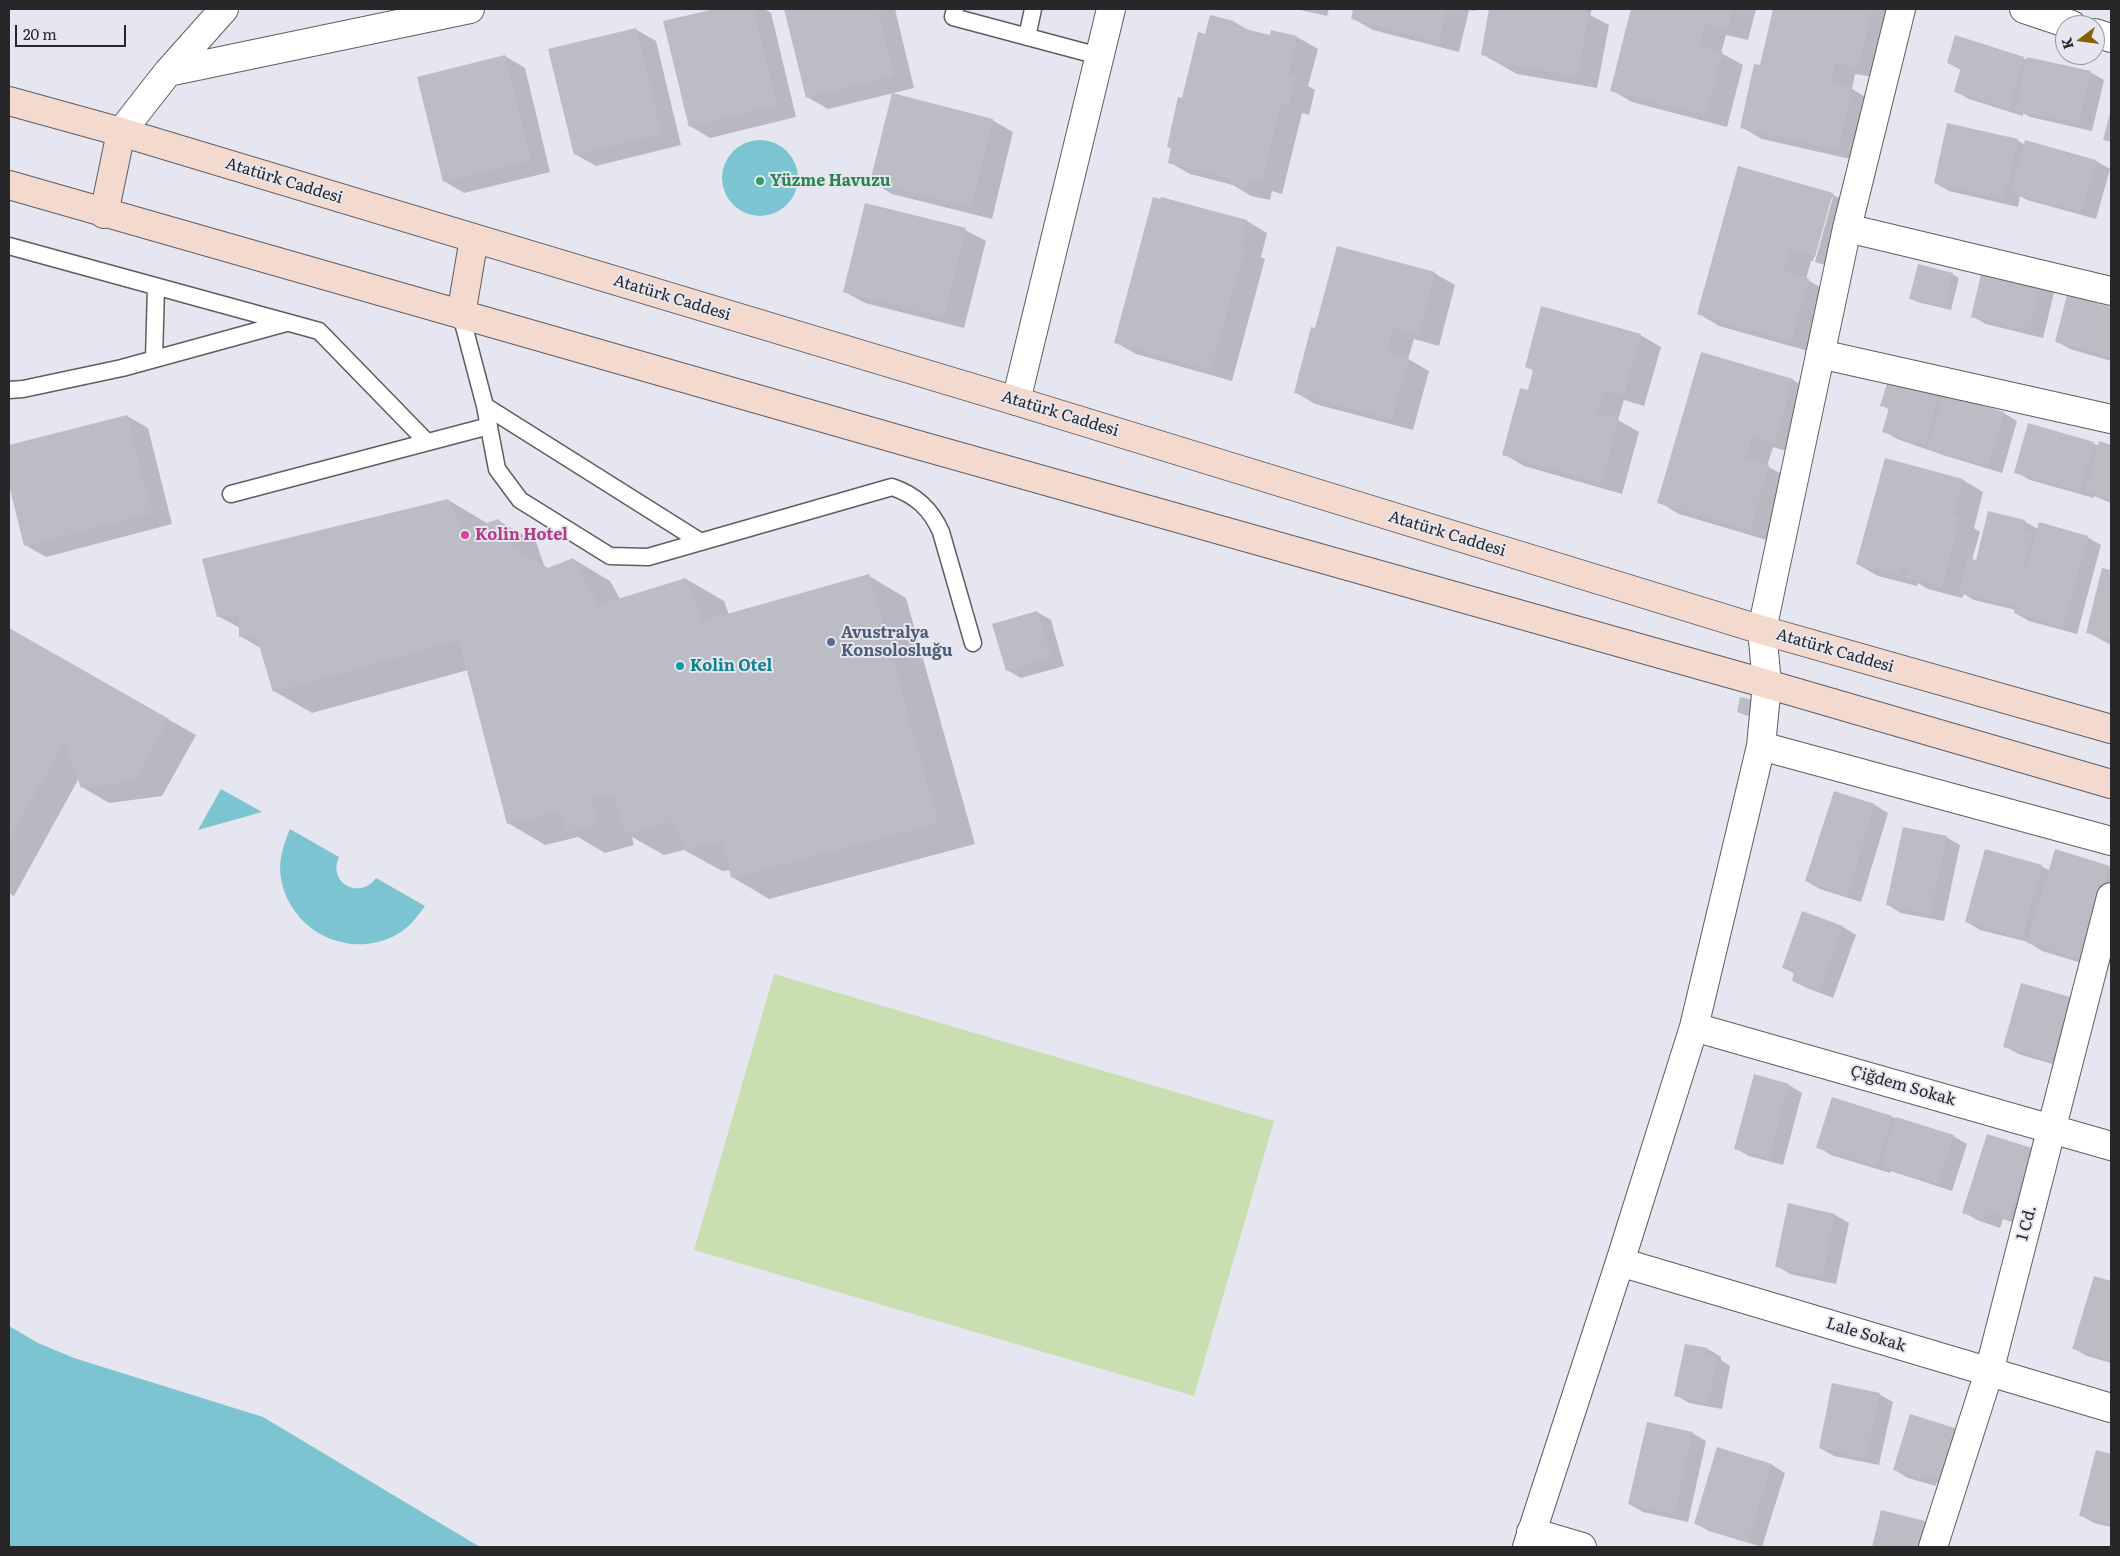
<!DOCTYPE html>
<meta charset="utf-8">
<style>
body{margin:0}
#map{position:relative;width:2120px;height:1556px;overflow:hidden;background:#e6e6f0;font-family:Literata,serif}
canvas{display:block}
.frame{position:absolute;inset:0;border:10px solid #27272a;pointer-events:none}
.north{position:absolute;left:2055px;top:15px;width:50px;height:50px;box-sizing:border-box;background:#e6e6f0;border:1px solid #9a9aa1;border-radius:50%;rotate:255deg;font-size:14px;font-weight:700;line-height:20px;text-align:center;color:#27272a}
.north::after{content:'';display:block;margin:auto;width:18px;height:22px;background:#886200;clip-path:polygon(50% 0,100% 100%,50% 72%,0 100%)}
.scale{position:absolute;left:15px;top:25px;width:111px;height:22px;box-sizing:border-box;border:2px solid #27272a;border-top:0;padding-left:6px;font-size:15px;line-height:18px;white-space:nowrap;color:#27272a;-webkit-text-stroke:4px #e6e6f0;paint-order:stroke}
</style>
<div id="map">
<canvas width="2120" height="1556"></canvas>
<div class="frame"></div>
<div class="north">K</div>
<div class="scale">20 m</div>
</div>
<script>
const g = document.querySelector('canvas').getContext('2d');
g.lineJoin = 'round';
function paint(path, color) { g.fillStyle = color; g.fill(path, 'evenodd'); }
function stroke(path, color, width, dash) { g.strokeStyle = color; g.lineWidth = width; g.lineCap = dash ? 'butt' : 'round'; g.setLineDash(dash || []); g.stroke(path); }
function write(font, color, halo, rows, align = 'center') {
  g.font = font + ' Literata,serif'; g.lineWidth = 4; g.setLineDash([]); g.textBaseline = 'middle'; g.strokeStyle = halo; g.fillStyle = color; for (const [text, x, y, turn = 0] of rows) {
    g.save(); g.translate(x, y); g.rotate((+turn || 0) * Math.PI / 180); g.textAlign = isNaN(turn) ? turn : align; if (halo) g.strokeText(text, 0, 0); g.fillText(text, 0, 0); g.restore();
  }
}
paint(new Path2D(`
 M774,974L1274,1121L1194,1396L694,1250Z`), '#cadfb1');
paint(new Path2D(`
 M722 178a38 38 0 1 1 76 0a38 38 0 1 1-76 0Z
 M221,789L262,812L198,830Z
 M290,829L339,857C327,882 359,901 376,878L425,906C417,917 409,928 396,935C345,962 283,927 280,869C280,855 285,841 290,829Z
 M9,1326L38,1343L74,1358L263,1417L480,1547H9Z`), '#7dc4d2');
paint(new Path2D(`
 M720,9H764L771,13L796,117L710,138L690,126L664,22Z
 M786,9H895L914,88L828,109L807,97Z
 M1296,9H1329L1327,16Z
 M1355,9H1476V11L1469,10L1459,52L1373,30L1352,18Z
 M1491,9H1592L1590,15L1609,25L1597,88L1517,74L1482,54Z
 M1632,9H1756L1748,40L1726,35L1721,53L1743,65L1727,127L1632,102L1611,90Z
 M1774,9H1887L1894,13L1879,78L1855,74L1852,89L1872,101L1859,161L1762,139L1741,127L1761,67Z
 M1210,16L1234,22L1252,32L1271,37L1272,31L1297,37L1318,49L1308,86L1315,90L1309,115L1302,113L1282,194L1272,191L1270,200L1251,196L1233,185L1190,174L1169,162L1172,149L1168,147L1206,35Z
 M635,29L656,41L681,145L596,166L575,154Z
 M1956,37L2028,60L2090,72L2104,80L2092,131L2030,117L2023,113V116L1969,99L1955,91L1961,70L1948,63Z
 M505,56L525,68L550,172L464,193L444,181Z
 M992,120L1013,132L992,219L892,194L872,182Z
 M2017,140L2025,145L2026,142L2096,161L2110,169L2096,219L2027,200L2020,196L2018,207L1949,191L1935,183Z
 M1832,194L1853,206L1836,268L1815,262L1833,197H1830L1813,261H1811L1806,279L1829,292L1812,352L1719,326L1699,314Z
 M1162,198L1247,221L1267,233L1261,257L1265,259L1232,381L1136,354L1115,342Z
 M965,230L986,241L964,328L865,303L845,292Z
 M1434,273L1455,285L1439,346L1414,339L1408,359L1429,371L1413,430L1315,404L1295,392L1316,329Z
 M1952,274L1959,278L1951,310L1917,302L1911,298Z
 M2041,286L2054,293L2043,338L1986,324L1972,316Z
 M2067,297L2111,309V361L2070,349L2056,341Z
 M1640,335L1661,347L1644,406L1624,400L1618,420L1639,432L1622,494L1524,466L1504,454L1529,392L1534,371L1527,367Z
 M1702,353L1793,380L1813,392L1796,454L1773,447L1767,466L1789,478L1770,541L1679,514L1659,502Z
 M1891,376L1952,398L2004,413L2017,421L2002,473L1943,455L1897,439L1884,431L1890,410L1882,405Z
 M127,416L148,428L172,524L46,557L25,545L9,480V447Z
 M2093,443L2098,446L2099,443L2111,446V503L2094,496V498L2030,480L2016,472Z
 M1885,459L1963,480L1983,492L1974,528L1980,532L1972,560L1977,561L2024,521L2038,529L2087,537L2101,545L2077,634L2029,621L2015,613L2016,610L1974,600L1964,594L1962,598L1928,589L1918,583L1917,586L1878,576L1857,564Z
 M448,500L485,522L486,524L499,521L536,542L545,568L548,570L573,559L610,581L620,599L686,579L724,601L729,615L869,576L906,598L975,844L769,899L732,877L730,870L722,871L684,850L664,855L632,837L634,845L605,853L578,837L545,845L508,823L468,670L312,713L274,691L262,649L240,636V628L218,616Z
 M2103,569L2111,572V645L2087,632Z
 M1037,612L1051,620L1064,666L1021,678L1007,670Z
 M9,629L196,735L162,796L109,803L82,787L79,778L14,896L9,893Z
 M1741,699L1761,718L1745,715L1738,712Z
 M1875,805L1888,813L1861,902L1820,889L1806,881Z
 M1946,837L1960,845L1944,921L1901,913L1888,905Z
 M2041,866L2050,871L2111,868V913L2095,967L2042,951L2028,942L1980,930L1967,922Z
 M1843,927L1856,935L1833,998L1807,988L1793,981L1795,974L1783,967Z
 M2070,998L2083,1006L2066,1068L2018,1054L2005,1046Z
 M1789,1085L1802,1093L1783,1165L1749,1156L1735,1148Z
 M1892,1117L1953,1136L1967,1144L1952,1191L1891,1171L1890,1173L1831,1155L1818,1147Z
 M2031,1149L2045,1157L2023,1226L2003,1219L2000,1228L1977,1220L1964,1212Z
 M1789,1205L1835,1215L1849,1223L1836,1284L1790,1274L1777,1266Z
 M2094,1278L2111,1283V1363L2087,1356L2073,1348Z
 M1708,1349L1721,1357V1360L1730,1366L1722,1409L1689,1403L1676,1395Z
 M1879,1394L1893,1402L1879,1465L1834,1456L1820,1448Z
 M1911,1416L1959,1489L1937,1482L1936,1486L1908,1478L1895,1470Z
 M1692,1433L1706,1441L1688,1522L1643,1512L1629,1504Z
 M1718,1449L1772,1465L1785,1473L1762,1547L1709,1531L1695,1523Z
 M2097,1452L2111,1455V1527L2094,1523L2080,1515Z
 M1882,1512L1924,1522L1938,1530L1934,1547H1873Z`), '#0003');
paint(new Path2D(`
 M715,9H753L777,105L689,127L663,21Z
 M784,9H878L894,76L806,98Z
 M1353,9H1447L1438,42L1351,19Z
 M1489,9H1570L1589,12L1577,77L1495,62V58L1481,55Z
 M1631,9H1733L1727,30L1705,24L1700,45L1723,52L1706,116L1610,91Z
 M1773,9H1872L1858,68L1835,63L1830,83L1852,88L1838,150L1740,128L1754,64L1760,65Z
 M1210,15L1234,21L1233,26L1270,35L1271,30L1297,36L1288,76L1295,77L1289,104L1281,102L1262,183L1251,180L1249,189L1229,184L1230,179L1168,163L1171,148L1167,147L1178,97L1182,98L1198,32L1205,34Z
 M636,28L661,133L574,155L548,49Z
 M1955,35L2024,57L2009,109L1954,92L1961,67L1947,63Z
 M505,55L531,160L443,182L417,77Z
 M2027,57L2091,71L2078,124L2015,110Z
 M892,93L993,119L971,208L870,182Z
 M2111,109V142L2103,140Z
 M1947,123L2018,139L2004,200L1934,183Z
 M2025,140L2096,160L2082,212L2011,193Z
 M1738,166L1833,193L1815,257L1790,250L1784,272L1809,279L1791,342L1697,314Z
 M1153,197L1160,199L1161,197L1247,220L1240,245L1245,246L1211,370L1114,343Z
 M865,203L966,228L944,318L843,292Z
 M1337,246L1435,272L1418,335L1393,328L1387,352L1409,358L1392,419L1294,393L1311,327L1315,328Z
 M1918,264L1953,273L1945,307L1909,299Z
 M1982,270L2041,284L2029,331L1971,317Z
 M2067,295L2111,307V357L2055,342Z
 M1541,306L1641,334L1624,395L1603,390L1597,413L1619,419L1601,483L1502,455L1520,388L1528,390L1533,370L1525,367Z
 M1701,352L1793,379L1775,443L1752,436L1746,458L1769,465L1750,530L1657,503Z
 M1890,374L1941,390L1924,445L1882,432L1889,408L1880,406Z
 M1943,394L2004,412L1988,466L1927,448Z
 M127,415L152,513L24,546L9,485V445Z
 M2028,423L2094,442L2080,491L2014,473Z
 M2099,441L2111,445V500L2085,492Z
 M1885,458L1963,479L1953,517L1960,519L1942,587L1906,578L1908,570L1899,568L1897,575L1856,564Z
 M448,499L462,531L499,519L508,545L548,568L573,558L598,605L686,578L702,621L869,574L938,823L731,878L723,842L683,850L675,821L625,834L614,793L592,799L597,824L567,832L559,812L507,824L459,640L273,692L256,635L239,637V615L217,617L202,559Z
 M1988,511L2025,520L2023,529L2033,531L2016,603L2039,522L2088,536L2063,627L2014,613L2015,607L1959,593L1968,558L1976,560Z
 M2102,568L2111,570V639L2086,633Z
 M1037,611L1051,658L1006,671L992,624Z
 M9,628L169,719L135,781L81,788L64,742L9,841Z
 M1740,697L1758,701L1755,715L1737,712Z
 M1834,791L1875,804L1847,895L1805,881Z
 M1903,827L1947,836L1930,914L1886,905Z
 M1985,849L2042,865L2022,938L1965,922Z
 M2055,849L2110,866L2082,960L2027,943Z
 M1802,911L1843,926L1819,991L1792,981L1794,972L1782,968Z
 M2021,983L2070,997L2052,1061L2003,1047Z
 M1754,1074L1789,1084L1769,1158L1734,1149Z
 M1832,1097L1892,1116L1877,1166L1816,1148Z
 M1896,1117L1954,1135L1939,1184L1881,1166Z
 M1987,1134L2032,1148L2009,1219L1989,1212L1986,1221L1962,1213Z
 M1788,1203L1835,1214L1822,1277L1775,1267Z
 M2094,1276L2111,1281V1360L2072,1349Z
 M1685,1344L1708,1348L1707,1355L1717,1357L1708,1403L1674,1396Z
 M1832,1383L1880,1393L1866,1458L1819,1448Z
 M1910,1414L1961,1430L1945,1482L1923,1475L1922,1479L1893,1470Z
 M1647,1422L1693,1432L1674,1515L1628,1504Z
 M1717,1447L1772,1464L1748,1541L1694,1524Z
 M2096,1450L2111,1454V1524L2079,1516Z
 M1881,1510L1925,1521L1918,1547H1872Z`), '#bcbcc5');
const lane = new Path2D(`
 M955,9L953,17L1099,56
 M1027,37L1033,9
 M9,246L319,331L427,442
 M461,315L485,406L497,469L520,500L610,556L648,557L892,487C916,495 931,509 941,532L973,643
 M154,359L156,287
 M9,390L23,389L122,368L286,323
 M485,406L701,542
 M231,494L489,426`);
const street = new Path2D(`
 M2024,9L2072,25
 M2095,33L2111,38
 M168,72L224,9
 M121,132L168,72L470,9
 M1847,228L2111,291
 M1820,354L2111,419
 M1016,401L1111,9
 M1761,746L2111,841
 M1694,1027L2111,1146
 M1620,1262L2111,1408
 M1531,1532L1582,1547
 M1527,1547L1620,1262L1694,1027L1761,746L1767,684L1762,630L1847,228L1901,9
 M1933,1547L1989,1372L2111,897`);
const secondary = new Path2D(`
 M9,101L121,132L1016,401L1762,630L2111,729
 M9,185L911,443L1767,684L2111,784
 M104,214L121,132
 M461,315L474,238`);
stroke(lane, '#5d5d65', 19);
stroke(street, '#5d5d65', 30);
stroke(secondary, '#5d5d65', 30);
stroke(lane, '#fff', 16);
stroke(street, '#fff', 28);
stroke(secondary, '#f3d9ce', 28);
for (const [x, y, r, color] of [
 [760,181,5,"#2e9e5b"],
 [465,535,5,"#d1479c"],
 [831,642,5,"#5c6f8a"],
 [680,666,5,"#0f9aa8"]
]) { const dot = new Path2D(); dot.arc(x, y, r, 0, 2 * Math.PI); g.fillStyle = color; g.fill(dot); stroke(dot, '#e6e6f0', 2); }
write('16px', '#27272a', '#e6e6f0', [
 ["Atatürk Caddesi",284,181,17],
 ["Atatürk Caddesi",672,298,17],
 ["Atatürk Caddesi",1060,414,17],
 ["Atatürk Caddesi",1447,534,17],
 ["Atatürk Caddesi",1835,651,16],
 ["Çiğdem Sokak",1903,1086,16],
 ["1 Cd.",2027,1223,-75],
 ["Lale Sokak",1866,1335,17]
]);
write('bold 16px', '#27864d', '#e6e6f0', [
 ["Yüzme Havuzu",770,181]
], 'left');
write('bold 16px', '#b23c85', '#e6e6f0', [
 ["Kolin Hotel",475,535]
], 'left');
write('bold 16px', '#4e5e75', '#e6e6f0', [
 ["Avustralya",841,633],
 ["Konsolosluğu",841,651]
], 'left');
write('bold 16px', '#0d838f', '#e6e6f0', [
 ["Kolin Otel",690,666]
], 'left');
</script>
